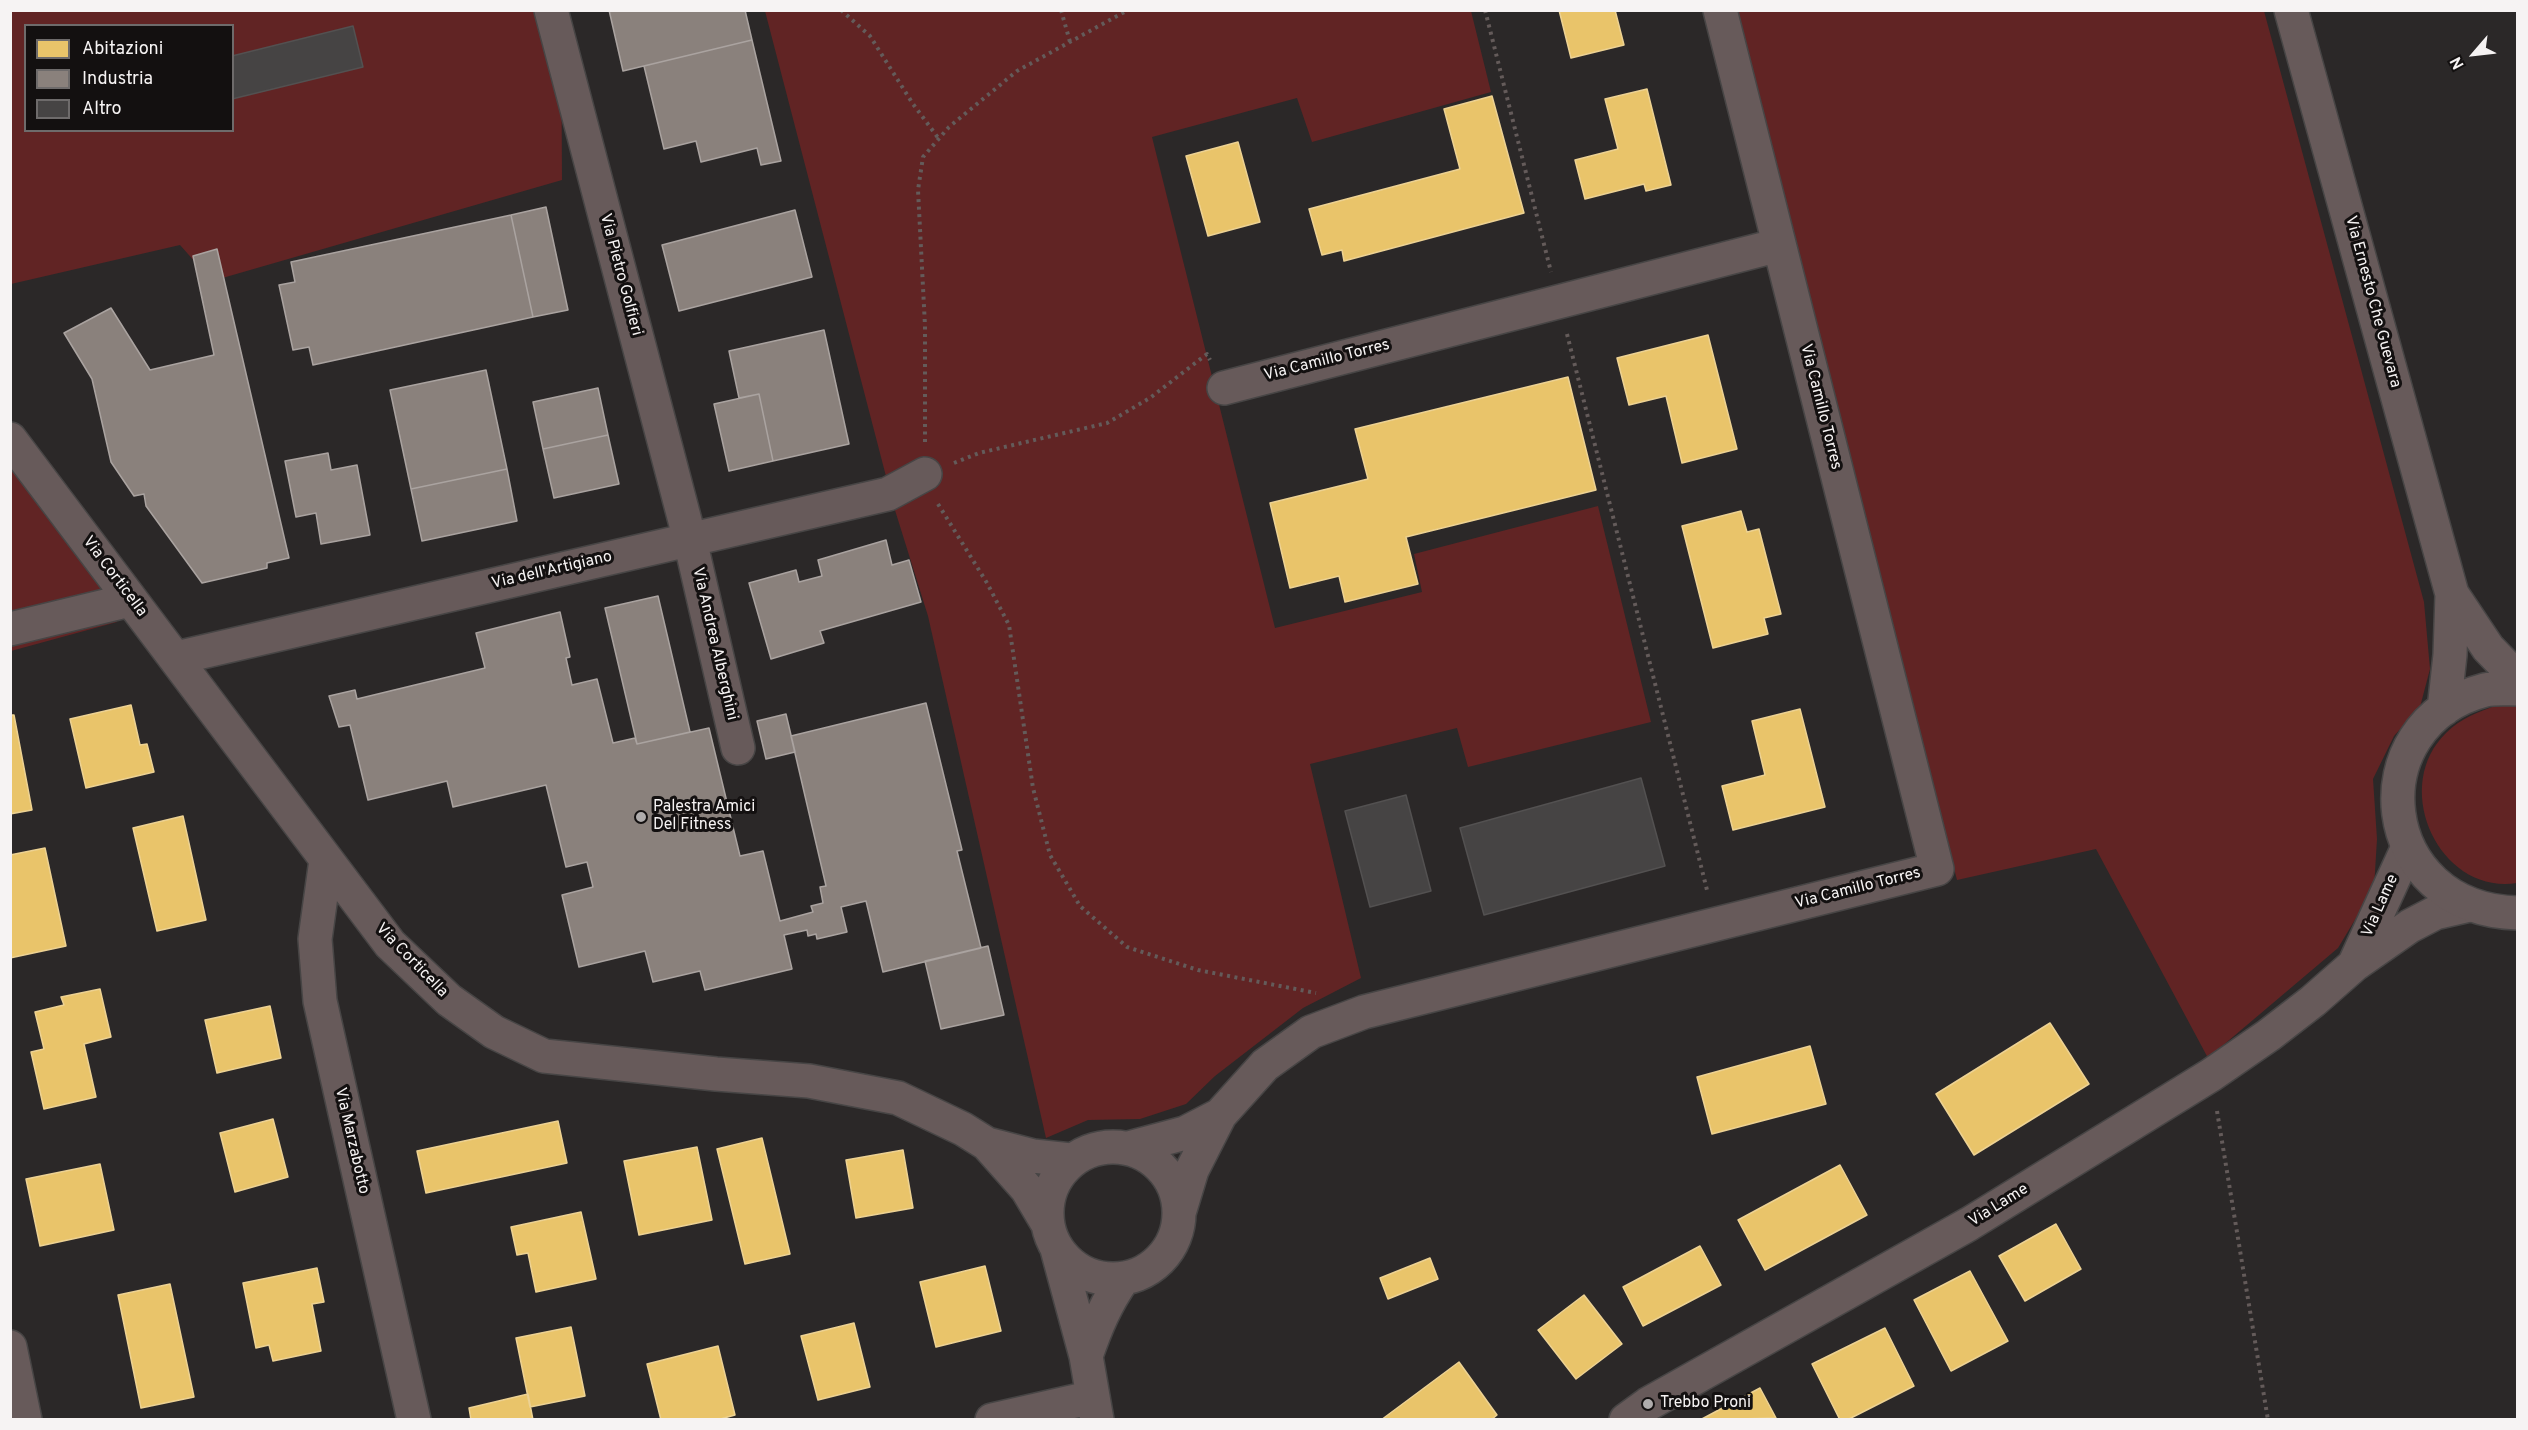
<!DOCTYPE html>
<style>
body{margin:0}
#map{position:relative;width:2528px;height:1430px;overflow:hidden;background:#2b2828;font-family:Overpass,sans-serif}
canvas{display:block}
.frame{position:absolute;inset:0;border:12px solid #f6f3f3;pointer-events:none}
.legend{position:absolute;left:24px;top:24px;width:210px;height:108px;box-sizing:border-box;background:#131010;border:2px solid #6e6b6b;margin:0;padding:8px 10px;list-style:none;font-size:18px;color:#f6f3f3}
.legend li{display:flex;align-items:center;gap:12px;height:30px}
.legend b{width:30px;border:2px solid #6e6b6b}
.north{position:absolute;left:2444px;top:24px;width:60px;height:60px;-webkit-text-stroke:4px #131010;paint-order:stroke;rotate:242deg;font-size:16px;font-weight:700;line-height:24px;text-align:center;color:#f6f3f3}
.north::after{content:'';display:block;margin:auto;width:21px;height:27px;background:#f6f3f3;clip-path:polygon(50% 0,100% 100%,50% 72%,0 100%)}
</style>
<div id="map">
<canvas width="2528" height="1430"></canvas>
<div class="frame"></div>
<ul class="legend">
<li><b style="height:16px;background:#e9c46a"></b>Abitazioni</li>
<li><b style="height:16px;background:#8a817c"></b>Industria</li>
<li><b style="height:16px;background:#464444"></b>Altro</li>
</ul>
<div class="north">N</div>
</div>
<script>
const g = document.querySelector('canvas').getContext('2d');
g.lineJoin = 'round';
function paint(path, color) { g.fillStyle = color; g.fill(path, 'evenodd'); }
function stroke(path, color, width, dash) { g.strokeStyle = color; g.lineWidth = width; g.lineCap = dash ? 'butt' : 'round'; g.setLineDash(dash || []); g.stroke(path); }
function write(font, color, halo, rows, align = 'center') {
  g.font = font + ' Overpass,sans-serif'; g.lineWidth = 6; g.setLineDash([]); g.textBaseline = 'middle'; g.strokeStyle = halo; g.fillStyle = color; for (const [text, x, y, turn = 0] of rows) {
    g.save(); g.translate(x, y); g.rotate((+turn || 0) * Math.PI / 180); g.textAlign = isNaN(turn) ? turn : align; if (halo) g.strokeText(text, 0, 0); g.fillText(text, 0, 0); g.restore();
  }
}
paint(new Path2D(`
 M10,11H561L562,180L212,281L180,245L11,284ZM26,26H232V130H26Z
 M765,11H1471L1491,92L1312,142L1297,98L1152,137L1275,628L1422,592L1414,554L1598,506L1651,722L1468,767L1457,728L1310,764L1361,978L1303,1008L1215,1076L1186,1104L1140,1119L1088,1120L1046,1138L928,616L894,507Z
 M1737,11H2264L2424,602L2430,669L2420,707L2394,736L2373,779L2377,839L2374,888L2338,948L2208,1058L2096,849L1957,880Z
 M10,449L100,569L117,622L11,651Z
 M2498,705L2517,706V883C2439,895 2390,787 2446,733C2461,718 2478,712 2498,705Z`), '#612424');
const homes = new Path2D(`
 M1559,10H1615L1624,45L1571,58Z
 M1647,89L1671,185L1646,191L1644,184L1585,199L1575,160L1618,149L1605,99Z
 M1492,96L1524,213L1344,261L1342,250L1322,255L1309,209L1460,169L1444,109Z
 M1238,142L1260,222L1208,236L1186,156Z
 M1708,335L1737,449L1682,463L1666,396L1629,405L1617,358Z
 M1568,377L1596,490L1406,537L1418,584L1345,602L1339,576L1290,588L1270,503L1368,479L1355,429Z
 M1741,511L1747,532L1759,529L1781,614L1764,618L1768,634L1713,648L1682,526Z
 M131,705L140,745L147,744L154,772L86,788L70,719Z
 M1800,709L1825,807L1733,830L1722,786L1765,775L1752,721Z
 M10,715H14L32,810L10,814Z
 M183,816L206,920L157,931L133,828Z
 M45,848L66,946L10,958V855Z
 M100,989L111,1037L84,1044L96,1097L44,1109L31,1052L44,1049L35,1012L64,1005L61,997Z
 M270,1006L281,1058L217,1073L205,1020Z
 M2050,1023L2089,1084L1974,1155L1936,1094Z
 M1810,1046L1826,1104L1712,1134L1697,1077Z
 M273,1119L288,1177L235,1192L220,1133Z
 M558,1121L567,1163L426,1193L417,1151Z
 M762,1138L790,1254L745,1264L717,1149Z
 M697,1147L712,1220L639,1235L624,1161Z
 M903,1150L913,1208L856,1218L846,1160Z
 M100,1164L114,1230L40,1246L26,1179Z
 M1840,1165L1867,1215L1765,1270L1738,1220Z
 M581,1212L596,1279L536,1292L528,1253L517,1255L511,1227Z
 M2056,1224L2081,1269L2025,1301L1999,1256Z
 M1700,1246L1721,1285L1643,1326L1623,1287Z
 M1430,1258L1438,1279L1388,1299L1380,1278Z
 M985,1266L1001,1331L936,1347L920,1282Z
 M317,1268L324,1302L312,1304L321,1351L273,1361L269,1345L256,1348L243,1283Z
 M1970,1271L2008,1341L1951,1371L1914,1300Z
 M170,1284L194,1397L141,1408L118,1295Z
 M1584,1295L1622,1344L1576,1379L1538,1330Z
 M854,1323L870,1387L818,1400L801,1336Z
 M571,1327L585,1396L530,1407L516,1338Z
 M1885,1328L1914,1386L1847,1420H1840L1812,1364Z
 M718,1346L735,1415L717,1420H661L647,1364Z
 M1459,1362L1497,1415L1491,1420H1381Z
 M1760,1388L1776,1418L1700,1420Z
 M528,1394L533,1420H471L469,1408Z`);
paint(homes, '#e9c46a');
stroke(homes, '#edd293', 1.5);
const industry = new Path2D(`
 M609,10H745L752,40L623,71Z
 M752,40L781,161L761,165L757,148L701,162L696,141L664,149L644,66Z
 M546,207L568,310L533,317L511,215Z
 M795,210L812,277L679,311L662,245Z
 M511,215L533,317L313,365L309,347L293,350L279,285L295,282L291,262Z
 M217,249L289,558L267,563V568L202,583L146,506L144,494L134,496L111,462L92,379L64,333L111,308L150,370L214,355L193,256Z
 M824,330L849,444L773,461L759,394L739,398L729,351Z
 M486,370L507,469L411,489L390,390Z
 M598,388L608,435L543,449L533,402Z
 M759,394L773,461L729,471L714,404Z
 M608,435L619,484L554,498L543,449Z
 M328,453L331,470L357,465L370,535L321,544L316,513L296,517L285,461Z
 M507,469L517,521L422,541L411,489Z
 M886,540L892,565L909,560L921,602L820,631L824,643L771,659L749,583L796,570L799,582L822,576L818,560Z
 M658,596L690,732L637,744L605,608Z
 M560,612L570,657L566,658L572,685L597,679L613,743L635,738L637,744L709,728L740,856L763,851L780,921L813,912L811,906L823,903L820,887L826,886L791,736L926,703L962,850L957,851L981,948L883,972L866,901L841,907L847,932L817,939L816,934L808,936L807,930L784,935L792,969L705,990L700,971L653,982L645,951L579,967L562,895L593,887L587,862L566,867L546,785L453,807L447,781L368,800L350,725L339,727L329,696L355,690L357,699L485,668L476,633Z
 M786,714L795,752L766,759L757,721Z
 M988,946L1004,1015L941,1029L925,961Z`);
paint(industry, '#8a817c');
stroke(industry, '#aaa3a0', 1.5);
const building = new Path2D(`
 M353,26L363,67L232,99V56Z
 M1641,778L1665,866L1484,915L1460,828Z
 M1406,795L1431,891L1370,907L1345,811Z`);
paint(building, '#464444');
stroke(building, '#535151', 1.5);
const minor = new Path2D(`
 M551,10L690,540L738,748
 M1224,388L1779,245
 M10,439L390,944L449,1000L494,1032L544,1056L716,1074L809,1081L898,1098L963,1129L987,1144L1027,1189L1046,1221
 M10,629L130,600
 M176,658L888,494L925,474
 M326,860L315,939L320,1001L414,1420
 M2354,965L2408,847
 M987,1144L1033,1156L1071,1160
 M1047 1213a66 66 0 1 1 132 0a66 66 0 1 1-132 0Z
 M1129,1148L1185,1133L1220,1115
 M1179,1213L1192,1170L1220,1115L1265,1065L1311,1032L1364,1012L1937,869L1720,10
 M1057,1249L1086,1356L1097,1420
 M10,1347L25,1420
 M1086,1356C1096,1327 1106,1303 1123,1279
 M992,1420L1093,1397
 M1626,1420L1648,1404L1969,1224L2211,1075L2269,1035L2313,1001L2354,965L2410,926L2435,913L2470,905`);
const tertiary = new Path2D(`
 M2291,10L2452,594L2450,655L2444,709
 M2452,594L2488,648L2518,679
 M2518,689C2507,689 2495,688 2485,690C2355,724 2374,910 2518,913`);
stroke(minor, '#474545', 36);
stroke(tertiary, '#474545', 36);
stroke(new Path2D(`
 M841,10L870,36L913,104L939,139
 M1061,10L1070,42
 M1485,10L1551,272
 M1567,334L1708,894
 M925,442V326L918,190L923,157L949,127L1017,71L1128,10
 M954,463L979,453L1107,423L1150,398L1207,354L1210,360
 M938,504L987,583L1009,625L1033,788L1050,855L1080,906L1127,947L1198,970L1316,993
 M2217,1111L2268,1420`), '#645b5a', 4, [3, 4.5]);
stroke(minor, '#675a5a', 33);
stroke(tertiary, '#675a5a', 33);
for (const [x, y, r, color] of [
 [641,817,6,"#afacac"],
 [1648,1404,6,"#afacac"]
]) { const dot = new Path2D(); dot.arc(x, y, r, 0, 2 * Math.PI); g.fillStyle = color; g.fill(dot); stroke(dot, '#131010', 2); }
write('16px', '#f6f3f3', '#131010', [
 ["Via Pietro Golfieri",620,275,75],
 ["Via Ernesto Che Guevara",2372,302,75],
 ["Via Camillo Torres",1327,361,-14],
 ["Via Camillo Torres",1820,407,76],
 ["Via dell'Artigiano",552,571,-13],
 ["Via Corticella",114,577,53],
 ["Via Andrea Alberghini",714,644,77],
 ["Via Camillo Torres",1858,889,-14],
 ["Via Lame",2381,906,-66],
 ["Via Corticella",411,961,46],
 ["Via Marzabotto",351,1141,77],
 ["Via Lame",1999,1206,-32]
]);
write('16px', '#f6f3f3', '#131010', [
 ["Palestra Amici",653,808],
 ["Del Fitness",653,826],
 ["Trebbo Proni",1660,1404]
], 'left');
</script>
